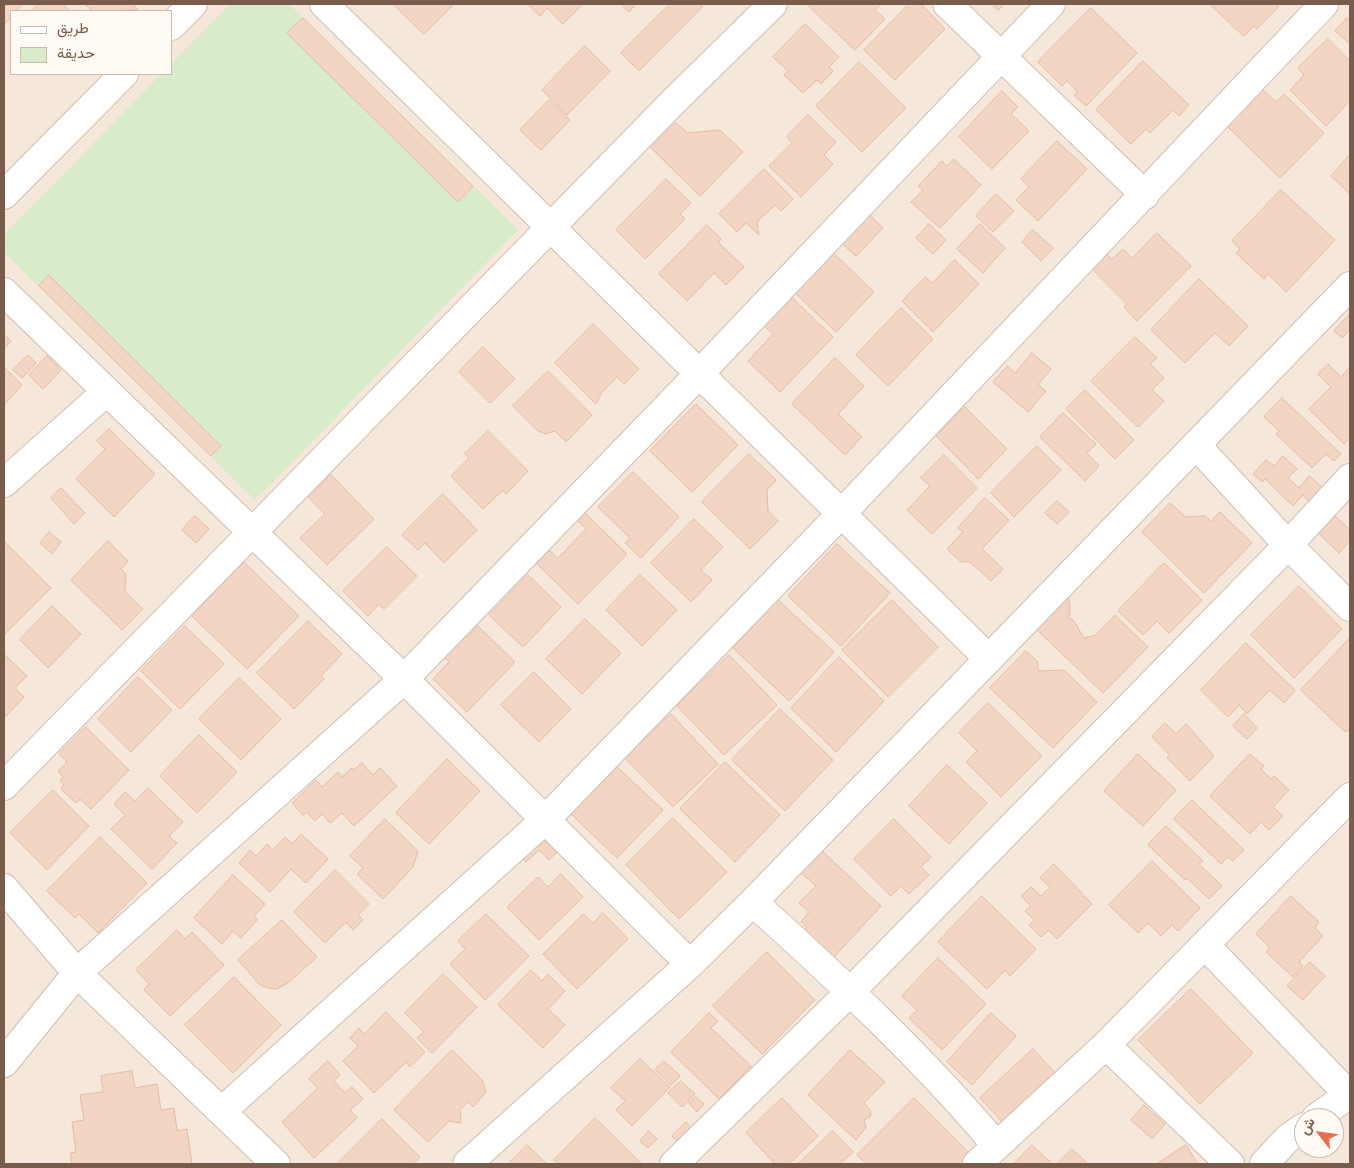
<!DOCTYPE html>
<meta charset="utf-8">
<style>
body{margin:0}
#map{position:relative;width:1354px;height:1168px;overflow:hidden;background:#fdf6ec;font-family:Arial,Vazirmatn,sans-serif}
canvas{display:block}
.frame{position:absolute;inset:0;border:5px solid #7a5c4d;pointer-events:none}
.legend{position:absolute;left:10px;top:10px;width:162px;height:65px;box-sizing:border-box;background:#fffaf3;border:1px solid #cabbb1;margin:0;padding:6px 9px;list-style:none;font-size:15px;color:#7a5c4d}
.legend li{display:flex;align-items:center;gap:10px;height:25px}
.legend b{width:25px;border:1px solid #cabbb1}
.north{position:absolute;left:1294px;top:1108px;width:50px;height:50px;box-sizing:border-box;background:#fffaf3;border:1px solid #cabbb1;border-radius:50%;rotate:300deg;font-size:14px;font-weight:700;line-height:20px;text-align:center;color:#7a5c4d}
.north::after{content:'';display:block;margin:auto;width:18px;height:22px;background:#e76f51;clip-path:polygon(50% 0,100% 100%,50% 72%,0 100%)}
</style>
<div id="map">
<canvas width="1354" height="1168"></canvas>
<div class="frame"></div>
<ul class="legend">
<li><b style="height:6px;background:#fff"></b>طريق</li>
<li><b style="height:14px;background:#d8ecc9"></b>حديقة</li>
</ul>
<div class="north">ش</div>
</div>
<script>
const g = document.querySelector('canvas').getContext('2d');
g.lineJoin = 'round';
function paint(path, color) { g.fillStyle = color; g.fill(path, 'evenodd'); }
function stroke(path, color, width, dash) { g.strokeStyle = color; g.lineWidth = width; g.lineCap = dash ? 'butt' : 'round'; g.setLineDash(dash || []); g.stroke(path); }
paint(new Path2D(`
 M4,4H1350V1164H4ZM11,11H171V74H11ZM1304,1118H1334V1148H1304Z`), '#f5e8da');
paint(new Path2D(`
 M230,4H289L518,230L255,500L4,252V235L161,74H171V64Z`), '#d8ecc9');
const building = new Path2D(`
 M4,4H23L16,11H11V17L4,25Z
 M39,4H63L70,11H32Z
 M85,4H133L138,10L93,11Z
 M393,4H454L424,34Z
 M528,4H583L563,24L547,8L540,16Z
 M621,4H636L629,12Z
 M670,4H701L703,6L639,71L621,53Z
 M807,4H881L875,10L885,19L855,50Z
 M909,4H921L945,29L895,80L864,50Z
 M992,4H1004L998,10Z
 M1210,4H1277L1279,6L1257,29L1254,26L1244,36Z
 M1091,8L1137,53L1086,106L1074,95L1078,92L1067,81L1062,86L1038,62Z
 M303,18L473,186L458,202L287,33Z
 M1347,18L1350,21V44L1335,31Z
 M805,24L839,57L829,67L833,71L821,84L817,80L803,93L784,75L788,71L773,57Z
 M1328,39L1350,61V101L1326,126L1290,90L1304,75L1298,68Z
 M585,46L610,71L567,115L542,90Z
 M1143,61L1189,105L1179,116L1173,110L1150,133L1146,129L1131,144L1096,110Z
 M859,62L906,108L862,152L816,106Z
 M1263,90L1276,102L1284,94L1324,133L1280,178L1228,127Z
 M1002,91L1018,107L1011,114L1029,131L992,169L959,137Z
 M549,100L570,120L541,150L520,130Z
 M808,115L836,142L824,155L833,164L801,197L769,166L792,143L787,137Z
 M676,123L687,133L720,130L743,152L700,196L651,148Z
 M1057,141L1087,169L1038,221L1016,200L1029,187L1021,179Z
 M1349,156L1350,157V194L1331,176Z
 M954,159L981,185L940,228L911,202L923,190L918,186L942,161L947,166Z
 M764,169L793,199L781,211L775,205L761,218L757,223L759,235L746,223L737,232L719,214Z
 M666,179L691,203L680,214L685,219L645,259L616,230Z
 M1281,190L1335,240L1286,292L1268,274L1264,279L1236,253L1240,249L1232,241Z
 M996,194L1014,211L993,232L976,216Z
 M868,213L883,228L856,256L840,242Z
 M929,224L946,240L933,254L916,238Z
 M980,224L1005,248L983,273L957,249Z
 M707,225L721,239L718,242L744,267L726,285L714,273L687,301L659,274Z
 M1033,230L1053,248L1041,261L1022,242Z
 M1157,233L1191,266L1137,321L1124,307L1127,304L1090,267L1100,248L1112,259L1123,249L1132,258Z
 M827,247L874,292L836,332L789,287Z
 M955,260L979,284L933,332L902,301L925,277L932,283Z
 M49,275L221,446L211,456L39,286Z
 M1199,279L1248,326L1229,346L1215,333L1185,363L1151,330Z
 M785,291L833,337L780,392L748,361L773,334L758,320Z
 M901,308L933,339L888,386L856,355Z
 M1349,315L1350,330L1342,338L1334,331Z
 M593,324L639,369L624,384L617,377L602,392L596,404L555,363Z
 M4,334L11,341L4,349Z
 M1135,337L1157,358L1150,364L1164,378L1152,390L1164,401L1138,427L1091,381Z
 M483,347L515,379L490,403L459,372Z
 M1032,353L1051,369L1038,385L1046,391L1028,412L993,382L1007,366L1015,373Z
 M28,355L36,363L22,378L13,370Z
 M47,356L61,370L43,389L29,375Z
 M835,358L864,386L838,414L862,437L845,455L792,404Z
 M1328,364L1341,377L1350,367V437L1344,444L1309,409L1331,387L1318,374Z
 M4,367L22,385L4,405Z
 M548,371L592,415L566,442L555,431L546,434L538,431L513,406Z
 M1085,390L1134,440L1115,459L1066,409Z
 M1282,398L1341,454L1334,461L1326,454L1312,468L1276,434L1279,431L1264,417Z
 M696,404L738,445L692,492L650,451Z
 M965,407L1007,449L978,479L936,436Z
 M1063,413L1096,444L1087,453L1099,466L1085,481L1040,437Z
 M109,429L155,474L114,517L76,479L105,449L97,441Z
 M488,431L528,471L506,494L503,490L483,509L451,476L469,458L465,454Z
 M1037,446L1061,470L1014,517L991,493Z
 M749,454L776,480L767,490L768,511L778,521L750,549L702,502Z
 M944,455L977,488L932,534L907,510L930,486L921,478Z
 M1283,456L1297,469L1288,478L1299,488L1309,476L1322,487L1309,501L1303,495L1293,506L1265,479L1262,482L1253,474L1266,460L1274,466Z
 M633,472L679,517L641,558L625,543L630,538L598,507Z
 M331,475L374,519L327,565L300,538L325,514L309,498Z
 M61,488L85,513L74,524L51,498Z
 M443,494L477,530L444,563L425,543L418,550L402,535Z
 M985,498L1009,520L982,549L1003,569L991,581L970,562H961L947,549L963,532L958,528Z
 M1057,501L1069,512L1057,524L1045,513Z
 M1170,503L1186,517L1205,516L1211,521L1220,512L1252,543L1204,593L1142,532Z
 M583,511L627,554L578,604L531,558L543,545L558,558L586,529L576,519Z
 M1333,514L1350,530V541L1339,553L1316,531Z
 M195,516L209,529L196,543L182,530Z
 M694,519L723,547L701,570L712,580L691,602L651,563Z
 M49,532L61,542L52,554L40,543Z
 M4,541L51,588L4,635Z
 M108,541L128,561L121,569L126,574L125,592L143,609L122,630L71,580Z
 M837,544L890,593L841,646L788,596Z
 M387,547L417,576L384,609L379,604L368,616L343,591Z
 M244,562L299,616L247,669L192,616Z
 M1164,563L1202,600L1169,633L1157,621L1143,635L1118,611Z
 M528,575L561,607L523,647L489,615Z
 M640,575L677,610L642,646L606,610Z
 M1299,586L1342,629L1294,678L1251,635Z
 M1063,598L1069,599L1070,613L1068,617L1074,621L1084,638L1096,635L1115,615L1148,647L1103,693L1032,625Z
 M778,600L834,652L789,701L733,648Z
 M892,600L938,647L888,697L842,650Z
 M52,606L81,634L48,668L20,640Z
 M585,619L621,653L582,694L546,659Z
 M308,621L342,654L321,676L324,679L294,709L257,673Z
 M185,626L224,664L180,709L141,671Z
 M478,626L515,662L467,712L433,679L449,662L442,655L459,630L467,637Z
 M1350,638V732L1347,730L1345,732L1301,690Z
 M1246,643L1295,690L1284,703L1270,690L1247,714L1239,705L1228,717L1201,690Z
 M1026,651L1038,662V671L1064,670L1097,702L1053,748L990,688Z
 M4,654L27,676L15,688L24,697L4,718Z
 M729,655L777,705L724,755L677,706Z
 M839,657L884,701L836,752L791,708Z
 M534,672L571,709L539,742L501,705Z
 M138,677L172,710L131,752L98,719Z
 M239,678L281,719L241,760L199,719Z
 M988,703L1042,756L1001,797L966,762L977,751L959,733Z
 M780,709L833,760L785,811L732,760Z
 M671,714L718,764L673,807L625,758Z
 M1244,714L1257,728L1247,739L1233,726Z
 M1165,723L1176,734L1186,724L1214,756L1190,781L1167,758L1170,755L1152,737Z
 M86,727L129,770L91,809L80,799L76,803L61,789L64,785L60,781L63,777L58,771L67,762L59,754Z
 M199,735L237,772L197,813L160,776Z
 M1138,754L1176,790L1143,826L1104,791Z
 M1250,754L1264,766L1261,769L1271,779L1274,776L1289,790L1273,807L1283,816L1269,830L1261,822L1250,834L1210,796Z
 M447,759L480,791L429,844L396,813Z
 M725,762L780,815L735,862L680,809Z
 M362,763L373,775L380,768L397,786L354,826L342,813L330,823L322,814L315,821L307,812L303,815L292,803L316,780L322,787L338,772L342,777L352,768L354,770Z
 M615,765L663,810L617,858L570,813Z
 M947,765L987,803L949,844L909,806Z
 M148,788L183,822L169,836L177,843L152,869L111,829L125,815L114,804L125,792L135,801Z
 M53,790L89,826L47,870L10,833Z
 M1192,800L1244,850L1233,861L1228,857L1221,864L1174,819Z
 M673,818L727,872L679,919L626,865Z
 M385,819L418,851L413,867L383,899L357,874L363,868L350,856Z
 M894,819L931,857L921,867L929,875L909,894L901,886L891,896L854,859Z
 M1166,826L1203,861L1199,864L1222,886L1209,899L1187,878L1185,880L1148,845Z
 M301,834L328,859L306,883L291,869L270,892L239,863L250,850L256,856L267,844L273,850L285,837L292,844Z
 M540,834L557,852L549,860L539,850L526,862L519,855Z
 M100,837L147,883L98,933L79,914L75,918L47,891Z
 M821,850L881,906L833,958L803,931L807,928L801,922L809,912L799,903L816,886L800,872Z
 M1152,861L1200,908L1178,931L1172,925L1161,936L1148,923L1138,933L1109,905Z
 M1054,864L1092,904L1057,939L1049,930L1041,937L1029,925L1034,920L1025,911L1031,906L1021,896L1031,887L1041,896L1050,887L1040,878Z
 M335,870L369,904L358,915L363,920L353,930L346,922L325,943L294,912Z
 M561,874L583,897L539,940L507,907L538,877L548,887Z
 M233,875L265,904L254,916L257,920L241,938L233,931L222,944L194,918Z
 M982,896L1036,949L1010,976L1005,970L987,989L938,942Z
 M1291,896L1319,922L1315,928L1323,936L1299,962L1303,966L1293,977L1266,952L1270,948L1256,934Z
 M603,913L628,939L577,989L543,954L583,914L593,923Z
 M486,914L529,956L485,1000L450,964L465,949L458,941Z
 M282,920L317,957L288,983L277,989L267,988L259,984L238,960Z
 M177,930L185,939L192,932L224,965L170,1016L144,990L149,984L136,970Z
 M767,952L815,1000L762,1054L713,1006Z
 M938,958L986,1004L942,1050L909,1018L917,1010L902,996Z
 M1310,962L1325,976L1303,1000L1287,986Z
 M531,970L542,981L548,974L565,991L548,1009L565,1025L543,1048L498,1005Z
 M443,974L477,1007L432,1053L417,1038L424,1032L405,1013Z
 M234,977L281,1025L233,1073L185,1025Z
 M1191,989L1253,1053L1200,1104L1138,1040Z
 M386,1012L425,1052L410,1067L406,1062L374,1093L343,1061L358,1046L350,1038L359,1028L364,1034Z
 M709,1013L718,1021L711,1028L751,1066L719,1099L671,1052Z
 M991,1013L1016,1036L972,1085L947,1062Z
 M1033,1049L1058,1076L1005,1125L980,1098Z
 M452,1050L482,1080L486,1092L473,1107L468,1102L460,1110L461,1123L449,1121L428,1142L394,1110Z
 M850,1050L885,1082L864,1103L870,1110L871,1116L864,1120L866,1127L856,1140L808,1095Z
 M640,1059L670,1087L632,1126L616,1110L625,1101L611,1088Z
 M328,1061L340,1075L334,1081L345,1093L352,1087L363,1099L350,1110L357,1118L314,1158L282,1122L318,1088L309,1079Z
 M664,1061L680,1076L671,1085L655,1070Z
 M132,1071L135,1088L157,1084L161,1110L174,1108L177,1131L187,1129L192,1164H72L70,1153L76,1152L72,1122L84,1120L80,1095L103,1092L101,1076Z
 M681,1081L695,1094L682,1107L668,1093Z
 M696,1097L704,1104L697,1112L689,1103Z
 M782,1098L818,1136L789,1164H775L746,1133Z
 M914,1098L971,1155L961,1164H866L857,1155Z
 M1144,1105L1165,1124L1152,1139L1131,1120Z
 M595,1118L642,1164H559L554,1160Z
 M382,1119L420,1157L413,1164H337Z
 M686,1122L694,1130L680,1144L672,1136Z
 M649,1131L657,1139L648,1148L640,1141Z
 M833,1131L853,1152L840,1164H798Z
 M527,1145L547,1164H508Z
 M1032,1145L1052,1164H1014Z
 M1186,1145L1198,1164H1157Z
 M1072,1149L1088,1164H1057Z`);
paint(building, '#f3d5c3');
stroke(building, '#e6bba3', 1);
const minor = new Path2D(`
 M324,4L989,659
 M947,4L1145,195
 M171,26L193,4
 M4,195L124,74
 M4,292L404,679L690,964
 M1197,446L1288,545L1350,607
 M4,483L106,392
 M4,786L674,101L773,4
 M4,888L77,973L276,1164
 M753,902C838,979 922,1057 996,1145
 M1206,946L1349,1095
 M1106,1045L1230,1164
 M4,1063L77,973L404,679L699,374L1051,4
 M222,1111L546,819L841,514L1324,4
 M1316,1118L1350,1094
 M467,1164L690,964L753,902L1350,286
 M674,1164L851,991L1288,545L1350,478
 M977,1164L1106,1045L1350,797
 M1264,1164L1287,1139L1304,1127`);
stroke(minor, '#d1beb0', 30);
stroke(minor, '#fff', 28);
</script>
